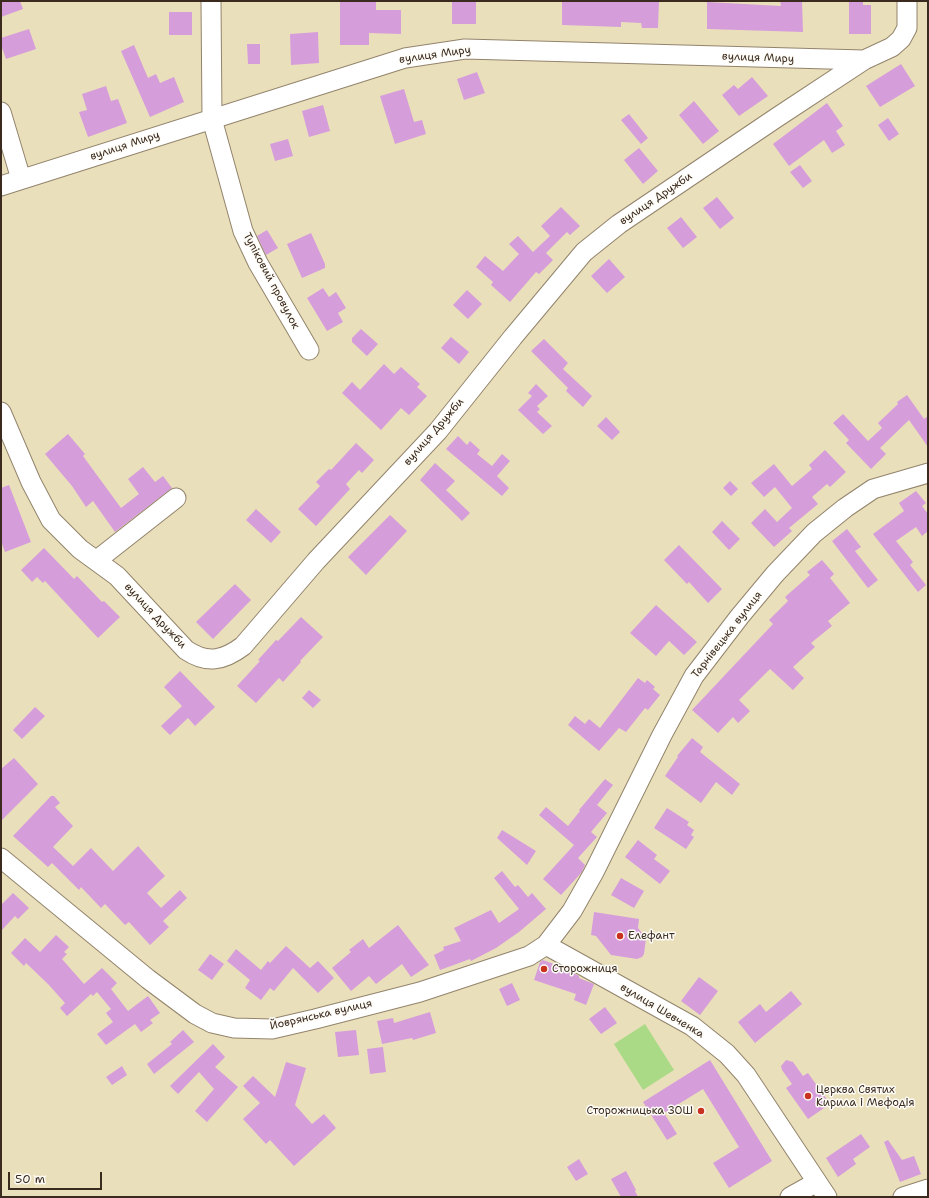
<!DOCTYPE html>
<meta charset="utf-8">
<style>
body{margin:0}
#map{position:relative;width:929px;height:1198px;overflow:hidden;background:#eadfbb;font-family:"Shantell Sans",sans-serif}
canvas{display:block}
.frame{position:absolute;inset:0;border:2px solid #3b2a1e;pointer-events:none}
.scale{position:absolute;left:8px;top:1172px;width:94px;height:18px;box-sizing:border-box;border:2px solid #3b2a1e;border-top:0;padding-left:5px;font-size:12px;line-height:14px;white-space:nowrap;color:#3b2a1e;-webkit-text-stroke:3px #fdfcf7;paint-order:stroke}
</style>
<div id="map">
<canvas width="929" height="1198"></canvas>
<div class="frame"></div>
<div class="scale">50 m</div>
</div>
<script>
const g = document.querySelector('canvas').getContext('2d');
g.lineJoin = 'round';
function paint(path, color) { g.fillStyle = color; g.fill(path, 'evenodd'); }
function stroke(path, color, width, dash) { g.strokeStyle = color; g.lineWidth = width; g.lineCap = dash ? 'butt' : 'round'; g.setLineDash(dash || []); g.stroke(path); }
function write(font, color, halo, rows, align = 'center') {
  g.font = font + ' "Shantell Sans",sans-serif'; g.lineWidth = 3; g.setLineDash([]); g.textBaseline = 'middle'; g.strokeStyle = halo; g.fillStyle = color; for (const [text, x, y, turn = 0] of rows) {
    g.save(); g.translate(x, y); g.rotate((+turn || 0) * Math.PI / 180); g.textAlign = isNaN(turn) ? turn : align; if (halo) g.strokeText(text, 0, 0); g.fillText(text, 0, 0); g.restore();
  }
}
paint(new Path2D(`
 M645,1024L674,1070L643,1090L614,1044Z`), '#abda87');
paint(new Path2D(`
 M1,1H20L23,9L1,17Z
 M340,1H376V10H401V34L369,33V45H340Z
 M452,1H476V24H452Z
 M562,1H659L658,28H642L641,23L621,22V27L562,25Z
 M780,1H802L803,32L707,29V2L781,6Z
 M849,1H863V5H871V34H849Z
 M169,12H192V35H169Z
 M29,29L36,49L6,59L1,45V38Z
 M318,32L319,63L291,65L290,34Z
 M247,44H260V64H248Z
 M134,45L148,78L156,74L160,83L174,77L184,102L150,117L121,51Z
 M901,64L915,86L880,107L866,86Z
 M477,72L485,93L464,100L457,79Z
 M752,77L768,96L739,116L722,95L734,85L738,89Z
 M106,86L111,101L118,99L127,123L88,137L79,112L87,110L82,94Z
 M404,89L414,122L422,120L426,134L395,144L380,96Z
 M694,101L719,131L703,144L679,115Z
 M827,103L843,126L836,131L845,145L832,153L824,140L789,166L773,144Z
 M323,105L330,131L309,137L302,111Z
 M629,114L648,138L641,144L621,120Z
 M888,118L899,134L889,141L878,125Z
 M288,139L293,156L275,161L270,144Z
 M639,148L658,171L643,184L624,160Z
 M800,165L812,181L803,188L790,172Z
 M717,197L734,218L720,229L703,208Z
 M561,207L580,226L570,235L567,232L546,253L553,260L539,274L536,272L510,302L491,285L493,282L476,267L485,256L503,271L519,254L509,244L518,236L533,252L550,236L541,226Z
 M681,217L697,237L683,248L667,228Z
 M267,230L278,248L266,255L257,236Z
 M311,233L325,264V268L302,278L287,244Z
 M609,259L625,277L607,293L591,276Z
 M323,288L329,297L336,292L346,308L338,313L343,322L327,331L307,298Z
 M467,290L482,304L468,319L453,305Z
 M361,329L378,344L367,356L352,342V338Z
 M451,337L469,352L459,364L441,348Z
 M544,339L568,363L563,369L592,396L583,407L566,391L568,388L531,351Z
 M384,364L394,374L401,367L420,384L417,387L427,396L409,415L401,408L381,430L342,393L352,382L360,390Z
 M536,384L548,396L537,406L540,409L537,412L552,426L543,434L518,410L532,396L528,393Z
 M907,395L924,419L928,416V447L909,420L880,448L886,454L871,469L846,443L849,440L833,423L843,414L868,441L882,428L878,423L898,404L897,402Z
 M606,417L620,432L612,440L597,426Z
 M68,434L85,454L83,456L121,508L139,494L128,479L143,467L155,482L163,476L172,488L115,532L93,501L86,507L72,486L45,454Z
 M458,436L467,445L470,441L480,450L477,454L492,466L502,454L510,461L497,476L509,488L502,496L446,449Z
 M356,443L374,460L362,473L359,470L346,484L350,489L316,526L298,509L320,486L316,482L329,469L331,470Z
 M825,450L846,472L830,487L827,484L812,497L818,504L789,528L792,531L774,547L751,523L765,509L777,522L792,508L775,487L764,497L751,483L774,464L792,486L812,469L809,465Z
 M435,463L455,481L446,490L470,513L462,521L420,480Z
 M730,481L738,489L731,496L723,488Z
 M9,485L31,542L5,552L1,541V488Z
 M916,491L926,503L922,506L928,514V531L922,536L916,527L896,541L913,562L910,565L926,585L918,592L873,534L904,511L899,503Z
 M256,509L281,532L271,543L246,520Z
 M390,515L407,531L366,575L348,557Z
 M722,521L740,539L729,550L712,532Z
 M847,529L861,547L855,551L878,580L868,588L832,541Z
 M679,545L722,589L708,603L689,582L687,584L664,560Z
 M44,548L74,579L77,576L102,602L104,601L120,617L98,638L45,581L43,583L37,577L32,582L21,570Z
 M822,560L834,574L830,578L850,603L828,621L832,626L811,643L815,647L793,667L804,678L793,690L770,669L739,700L750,711L738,723L733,717L718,733L692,710L773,624L769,620L788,601L785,597L810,575L807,572Z
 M235,584L251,600L213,639L196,622Z
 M656,605L697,642L684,655L669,641L656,656L630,633Z
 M301,617L323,637L300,661L301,662L283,682L279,678L256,703L237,686L260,661L258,660L276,640L278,641Z
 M180,671L215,707L195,726L188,718L170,735L161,726L182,706L164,687Z
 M638,678L645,683L647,680L655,687L653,689L660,695L648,710L645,708L626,732L619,728L599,751L568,725L575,716L585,724L589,719L600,728Z
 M309,690L321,700L313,708L302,698Z
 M35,707L45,716L22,739L13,730Z
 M692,738L703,747L700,752L740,784L732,795L716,782L701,803L665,776L678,757L677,756Z
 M14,758L38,784L1,821V769Z
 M605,779L613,785L597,805L607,813L591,832L597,837L578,858L585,865L582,872L561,895L543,879L574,845L539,815L546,807L568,826L580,811L579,810Z
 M51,796H54L60,803L55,807L73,826L53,847L73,866L91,848L113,871L138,846L165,876L147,893L161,908L180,890L187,898L163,921L169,927L150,945L129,922L125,925L105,904L101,908L81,887L79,890L52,863L48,867L13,836Z
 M667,808L689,822L687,825L694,830L691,835L694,837L686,849L654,828Z
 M502,830L536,851L527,865L497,838Z
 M638,840L657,855L654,859L670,871L660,884L625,857Z
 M502,871L515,887L518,885L528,897L532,893L546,909L519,932L496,948L471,961L470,959L440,970L434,955L444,950L443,947L461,941L454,928L491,910L499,923L519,909L494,878Z
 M621,878L644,891L634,908L611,895Z
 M13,893L29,908L18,919L15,916L1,931V905Z
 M594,912L639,919L638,928L646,938L644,954L642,957L637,959L611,955L596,936L591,935Z
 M398,925L429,965L411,977L402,964L376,984L369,976L351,991L332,968L351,952L349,950L363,939L369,948Z
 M56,935L69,947L64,952L67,954L62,959L84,984L102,968L117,983L111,989L128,1011L148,996L160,1013L150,1020L153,1023L141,1032L135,1024L106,1045L97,1034L113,1022L106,1013L111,1009L97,992L93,996L91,994L67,1016L60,1008L65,1003L48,984L26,963L24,966L11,953L25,938L40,952Z
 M286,946L310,968L318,961L334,978L318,993L293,968L274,991L270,988L261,1000L245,988L250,980L227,961L236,949L261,970L268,961L270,963Z
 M210,954L224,964L212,980L198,970Z
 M543,960L564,968L579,976V978L594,984L586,1005L574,1000L576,994L534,980L540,962Z
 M699,977L718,991L700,1015L681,1001Z
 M512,983L520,1000L507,1006L499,989Z
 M791,991L802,1004L755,1043L738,1022L760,1004L766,1012Z
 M605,1007L617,1023L601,1034L589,1019Z
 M430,1012L436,1033L413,1040L412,1038L382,1044L377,1021L393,1018L394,1023Z
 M183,1030L194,1042L154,1074L147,1064L172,1044L170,1042Z
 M356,1030L359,1055L338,1057L335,1032Z
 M213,1044L225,1057L215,1067L238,1087L207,1122L195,1111L214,1089L199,1072L178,1094L170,1086Z
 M383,1047L386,1072L370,1074L367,1049Z
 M710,1060L772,1161L729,1188L713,1163L739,1147L703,1089L664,1113L677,1134L667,1140L643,1102Z
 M786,1060L793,1062L803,1076L808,1073L830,1104L808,1119L786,1088L792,1084L782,1070L781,1066Z
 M286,1062L306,1068L295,1105L312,1124L324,1114L336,1128L294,1166L270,1140L266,1144L243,1119L260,1103L243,1086L253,1076L275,1097Z
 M122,1066L127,1075L112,1085L106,1077Z
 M861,1134L870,1147L853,1159L856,1164L838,1177L826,1158Z
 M888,1140L902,1160L914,1156L921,1174L900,1182L884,1142Z
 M579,1159L588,1174L576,1181L567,1167Z
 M626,1171L636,1190L635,1191L638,1197H621L611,1179Z`), '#d69ddb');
const minor = new Path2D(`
 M211,1L212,119L243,231L258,263L309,350
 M1,112L21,179
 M1,186L405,58L465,49L864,60
 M1,412L31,482L51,520L80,549L117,576L186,650C207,664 223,661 243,646L316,561L438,431L513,337L584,252L619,224L776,118L864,60L892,47L901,39L907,28V1
 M97,560L176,498
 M1,858L148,979L195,1014L212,1023L234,1028L272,1029L315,1019L420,992L529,956L546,945L572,911L594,872L662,735L694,676L740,616L775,574L814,533L845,508L873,489L928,473
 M546,945L692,1026L727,1054L746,1075L827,1197
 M790,1197L817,1182
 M903,1197L928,1189`);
stroke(minor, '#92846c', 21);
stroke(minor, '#fff', 19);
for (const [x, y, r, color] of [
 [620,936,4,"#c8321e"],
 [544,969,4,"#c8321e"],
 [808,1096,4,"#c8321e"],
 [701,1111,4,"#c8321e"]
]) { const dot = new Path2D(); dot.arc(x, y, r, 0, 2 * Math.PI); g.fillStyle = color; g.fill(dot); stroke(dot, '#fdfcf7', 1.5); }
write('11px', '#3b2a1e', '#fdfcf7', [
 ["вулиця Миру",435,55,-8],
 ["вулиця Миру",758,58,2],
 ["вулиця Миру",125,146,-18],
 ["вулиця Дружби",656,199,-34],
 ["Тупіковий провулок",271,281,62],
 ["вулиця Дружби",434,432,-49],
 ["вулиця Дружби",155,616,47],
 ["Тарнівецька вулиця",727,635,-52],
 ["вулиця Шевченка",662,1011,31],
 ["Йоврянська вулиця",321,1015,-13]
]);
write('11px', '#3b2a1e', '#fdfcf7', [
 ["Елефант",628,936],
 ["Сторожниця",552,969],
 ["Церква Святих",816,1090],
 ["Кирила і Мефодія",816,1103],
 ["Сторожницька ЗОШ",693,1111,"right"]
], 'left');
</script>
